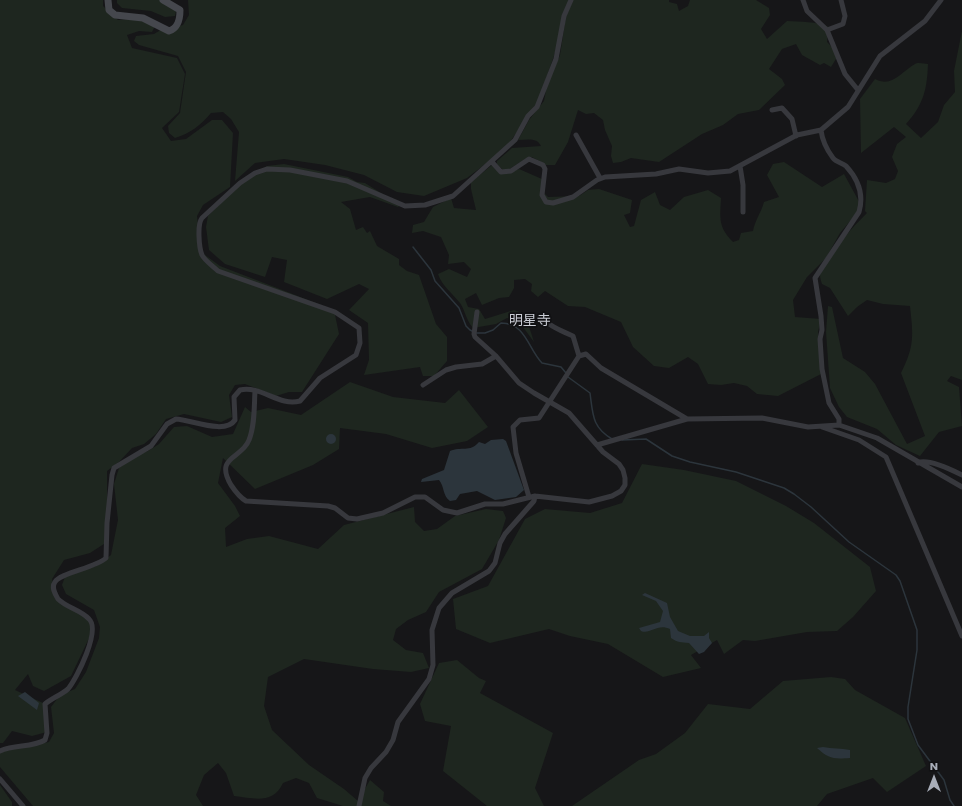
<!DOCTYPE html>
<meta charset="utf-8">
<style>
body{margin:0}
#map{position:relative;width:962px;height:806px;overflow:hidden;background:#161618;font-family:Poppins,sans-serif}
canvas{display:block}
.north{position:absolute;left:914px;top:758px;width:40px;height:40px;-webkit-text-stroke:3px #111113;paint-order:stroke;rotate:0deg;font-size:11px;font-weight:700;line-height:16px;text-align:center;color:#a8adb8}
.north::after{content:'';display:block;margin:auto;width:14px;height:18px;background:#a8adb8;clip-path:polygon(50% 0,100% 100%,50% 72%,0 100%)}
</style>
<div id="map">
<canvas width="962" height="806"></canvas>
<div class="north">N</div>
</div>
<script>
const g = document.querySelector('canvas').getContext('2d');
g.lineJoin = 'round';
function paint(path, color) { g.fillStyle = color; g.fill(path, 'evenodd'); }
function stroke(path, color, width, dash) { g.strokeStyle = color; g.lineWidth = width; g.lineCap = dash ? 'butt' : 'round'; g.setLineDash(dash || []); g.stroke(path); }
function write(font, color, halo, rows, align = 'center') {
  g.font = font + ' Poppins,"Noto Sans JP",sans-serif'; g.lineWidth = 3.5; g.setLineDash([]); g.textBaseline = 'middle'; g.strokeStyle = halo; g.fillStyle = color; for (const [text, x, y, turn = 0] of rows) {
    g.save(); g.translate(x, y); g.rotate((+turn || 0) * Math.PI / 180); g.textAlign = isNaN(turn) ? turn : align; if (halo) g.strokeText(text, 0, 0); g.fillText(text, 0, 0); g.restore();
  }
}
paint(new Path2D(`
 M0,0H103V6L118,20L139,18L156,24L152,32L139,31L127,35L132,48L177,58L185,74L179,112L162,128L171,141L186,139L212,120H222L233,133L230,187L203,205L197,216L201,252L220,266L334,310L339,334L302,392H289L276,396L245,384L235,385L229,395L232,417L221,422L184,414L166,419L156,434L144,444L132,448L119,462L107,471V542L90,553L64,560L52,579L60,599L91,618L93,630L71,676L44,691L33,686L28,674L15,690L43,703L47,732L32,736L12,731L3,743H0Z
 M117,0H170C176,5 177,9 175,16L165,17L151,11L122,8L117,3Z
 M188,0H569L554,56L538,102L505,149L467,178L424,196L397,192L364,175L325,165L284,159L255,163L235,181L239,132L231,119L223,112L211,113C201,125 191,133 175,138L169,133L168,126L180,113L186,72L178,56L139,45L134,41L136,36L154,34L164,28L169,29L183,25L189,15Z
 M573,0H669V2L677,4L679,11L688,6L690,0H756L769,8L770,15L761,29L767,39L787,21C801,22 816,21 829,27L827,42L839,54L831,67L824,63L820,65L802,55L796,44L782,49L769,69L782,79L785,85L759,110L738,114L723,125L702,134L659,162L631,158L621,162L613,163L611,156L612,146L605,130L603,120L594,113L586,114L578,110L568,142L555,165H546L532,157L525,159L508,170H503L497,164V161L512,148L541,146C537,137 527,140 518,140L529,120L544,101L547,85L560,55L566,16Z
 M962,31V380L951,376L947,381L959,387L962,426L939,432L920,456L896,445L877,429L847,417L839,407L830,388L826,332L828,306L832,307L843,358L865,372L875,384L907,444L925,436L901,373C915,345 913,335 910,306L883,304L867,300L857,307L848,316L830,288L822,284C821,281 820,278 820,275C823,258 855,225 867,213L865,211L867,180L886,183L895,179L898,171L892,157L897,144L906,137L894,127L861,153L860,99L875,79C892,88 901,72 915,64C918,62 924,64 928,64C927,89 924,104 906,124L921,138L938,122L944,105L955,92L954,71Z
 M784,162L822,187L844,174L862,207L840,233L826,258L807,277L793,300L795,317L821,319L818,332L823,373L778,396L757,394L747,386L734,383L721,385L708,384L698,364L688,357L669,368L654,366L633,347L621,322L585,307L568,306L545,291L538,297L531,291L532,284L525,279L514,280V288L509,297L499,298L482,305L476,293L465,299L468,307L479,309L485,319L514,310L525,314L534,342L520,323L507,318L496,324L473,328C466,320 465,310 460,303C452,293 442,286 438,274L449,269L467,277L471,269L464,262L448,264L449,255L441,237L423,231L412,233L413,225L424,222L433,207L451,198L454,208L476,210L471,189V182L492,165C500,176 507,174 519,169L542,179L541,190L548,197L579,196L588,190L599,189L632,200L630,213L624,215L630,227L634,226L641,200L655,192L660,205L670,210L684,197L708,190L721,198C720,218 718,227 733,242L739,240L741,233L753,231C755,220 761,213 764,202L779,197L767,175L773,164Z
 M284,164L348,177L357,182L365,183L384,195L403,203L398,207L370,197L341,202L350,209L356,230L363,227L367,233L370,231L377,246L399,259V265L407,271L419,275L436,324L447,337V361L434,376H423L420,367L364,375L369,360L368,323L349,310L369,289L359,284L327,299L284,282L287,260L272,257L265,277L225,264L209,250L206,227L208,216L249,175L267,166Z
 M350,382L393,397L445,403L459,390L488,427L467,441L432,448L386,434L340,428L339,449L313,465L255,489L223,458L218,483L235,506L240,516L225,528L226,547L247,539L269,536L318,549L344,525L414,507L415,522L424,531L437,529L455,516L486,509L503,511L506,518L499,540L482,569L439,592L426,612L408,620L396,629L393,640L406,650L423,653L429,668L411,672L373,669L304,659L268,677L264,706L272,730L309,765L344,789L358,801L370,780L384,792L383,801L391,806H343L317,798L309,783L296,778L283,783C273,805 253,798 234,796L226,773L218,763L204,775L196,795L203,806H33L0,767V752L49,742L54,733L51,707L60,695L75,689L86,672L99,638L100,627L94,610L66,594L62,585L66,574L96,566L111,555L118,520L114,484L119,468L133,457L148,451L159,444L174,427L187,426L212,437L233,434L245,407L251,412L268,408L301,415Z
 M642,464L684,470L736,481L786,506L814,523L870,567L876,591L853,617L837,631L807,632L755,641L743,640L724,654L717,640L691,655L701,668L663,677L608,644L570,636L549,629L490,643L456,629L453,599L488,586L525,519L545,509L590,513L622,503Z
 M457,660L479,678L486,681L480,693L553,733L535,788L544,806H487L443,771L451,726L425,721L420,704L439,663Z
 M831,677L845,679L855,690L905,718L926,766L887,792L873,778L827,794L817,806H572L639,760L656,754L685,733L708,704L750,709L783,681Z
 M0,785L12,802V806H0Z`), '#1e261f');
paint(new Path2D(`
 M326 439a5 5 0 1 1 10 0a5 5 0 1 1-10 0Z
 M503,439L506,441L524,490L516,497L495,500L477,491L460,494L456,500L450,501C442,495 445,487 439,480L421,482L422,479L444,470L450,451C461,446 470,453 479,442L485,444L491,440Z
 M645,593L667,603L670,617L678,631L690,636H704L709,632V638L712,643L704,652L699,654L689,643C681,642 678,643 671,638L670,629C657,623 650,635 641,631L639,628L660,622L663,611L656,601L642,595Z
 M25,692L39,703L37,710L18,696Z
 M823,747C832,749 841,748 850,750V758C833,759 829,759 817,748Z`), '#2c353c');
stroke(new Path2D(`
 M413,247L431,270L435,281L459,308L466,326L470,330L476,333H485L493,330L501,323C526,323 528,349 542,363L561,367L566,373
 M568,377L590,393C593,415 592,427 612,439
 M622,440L646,439L672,456L690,462L736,472L784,488L794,494L811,507L849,542L896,575L900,581L917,630V650L908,707V719L918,745L944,780L950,800L954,806`), '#2c353c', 1.5);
stroke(new Path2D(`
 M803,0L807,11L827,30L845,74L858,90
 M827,30L843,24L845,16L841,0
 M772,110L782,108L792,119L796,136
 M821,130C822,139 827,150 833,158C836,162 842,163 846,166C858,179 864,195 859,212L815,278L821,316L822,330L820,339L822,369L829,403L839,419V425
 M576,135L600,178
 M492,162L501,172L511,171L529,159L543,165L545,169L542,195L546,202L553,203L573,197L597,180L605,177L656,174L679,169L708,173L730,171L797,135L821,130L848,107L880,56L925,21L941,0
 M740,166L743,185V212
 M545,320C547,325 566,333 573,336L579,356
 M423,385L446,370L456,367L482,364L496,356
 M255,391C254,407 255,425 249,440C242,459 214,456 231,485C235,491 239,497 246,501L328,506L335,508L348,518L357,519L383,513L415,497H425L443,510L457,513L485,504H503L535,496L589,502L612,496L621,491L625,485V478L623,470L619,464L603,452L569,413L534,393L519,383L496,356L475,337L474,334L477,312
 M822,427L859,440L886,457L962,636
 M597,445L687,419L762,418L808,427L839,425L877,438L962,487
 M918,463C927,458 952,470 962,475
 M529,497L516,453L513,427L520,420L539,418L579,356L586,354L601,368L687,419
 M0,751C14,744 32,748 45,740L47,733L45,704C52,698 61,695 68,689C77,678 101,630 89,619C81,610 67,608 58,599C55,594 51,587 55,582C60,573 95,568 106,558L107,523L112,475L114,468L151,446L167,424L176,419C192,420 225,435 235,420L234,397L240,390C261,385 279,407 300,401L320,378L356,355L360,343L359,328L335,312L218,271C213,266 205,261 202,255C199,248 197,224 202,218L240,183L255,173L267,169L290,170L347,181L405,206L425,205L453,196L515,140L528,116L537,107L556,59L564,16L571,0
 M0,779L23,806
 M359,806L365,778L371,768L386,752L393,740L398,722L429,679L433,665L432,630L439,608L452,593L489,571L495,563L500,543L505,534L534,501L535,496`), '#37383d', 5);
stroke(new Path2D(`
 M108,0L109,10L115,15L143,18L169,31C178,28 180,20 180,10L163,0`), '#45474d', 7);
write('14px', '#c9ccd4', '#111113', [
 ["明星寺",530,321]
]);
</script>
